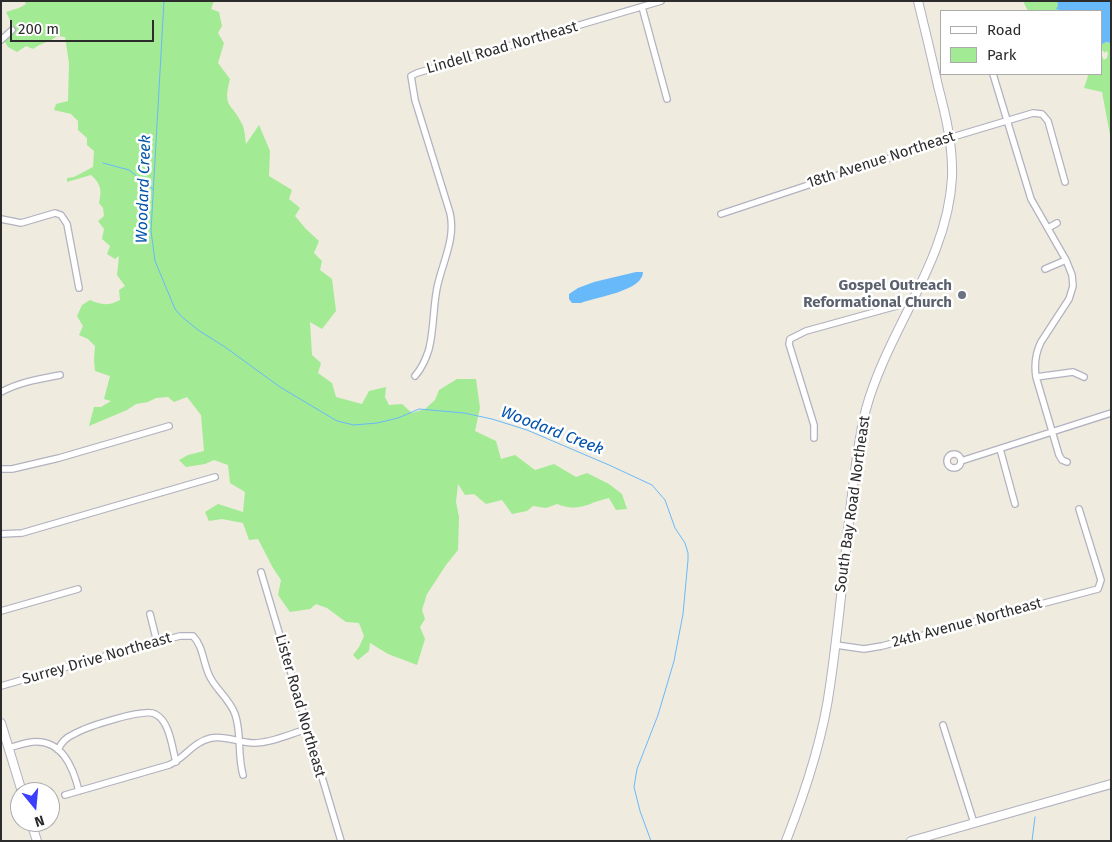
<!DOCTYPE html>
<style>
body{margin:0}
#map{position:relative;width:1112px;height:842px;overflow:hidden;background:#efebde;font-family:"Fira Sans",sans-serif}
canvas{display:block}
.frame{position:absolute;inset:0;border:2px solid #2c2c2c;pointer-events:none}
.legend{position:absolute;left:940px;top:10px;width:162px;height:65px;box-sizing:border-box;background:#fff;border:1px solid #ababab;margin:0;padding:6px 9px;list-style:none;font-size:15px;color:#2c2c2c}
.legend li{display:flex;align-items:center;gap:10px;height:25px}
.legend b{width:25px;border:1px solid #ababab}
.north{position:absolute;left:10px;top:782px;width:50px;height:50px;box-sizing:border-box;background:#fff;border:1px solid #ababab;border-radius:50%;rotate:163deg;font-size:14px;font-weight:700;line-height:20px;text-align:center;color:#2c2c2c}
.north::after{content:'';display:block;margin:auto;width:18px;height:22px;background:#3b3dff;clip-path:polygon(50% 0,100% 100%,50% 72%,0 100%)}
.scale{position:absolute;left:10px;top:20px;width:144px;height:22px;box-sizing:border-box;border:2px solid #2c2c2c;border-top:0;padding-left:6px;font-size:15px;line-height:18px;white-space:nowrap;color:#2c2c2c;-webkit-text-stroke:4px #fff;paint-order:stroke}
</style>
<div id="map">
<canvas width="1112" height="842"></canvas>
<div class="frame"></div>
<ul class="legend">
<li><b style="height:6px;background:#fff"></b>Road</li>
<li><b style="height:14px;background:#a3ea95"></b>Park</li>
</ul>
<div class="north">N</div>
<div class="scale">200 m</div>
</div>
<script>
const g = document.querySelector('canvas').getContext('2d');
g.lineJoin = 'round';
function paint(path, color) { g.fillStyle = color; g.fill(path, 'evenodd'); }
function stroke(path, color, width, dash) { g.strokeStyle = color; g.lineWidth = width; g.lineCap = dash ? 'butt' : 'round'; g.setLineDash(dash || []); g.stroke(path); }
function write(font, color, halo, rows, align = 'center') {
  g.font = font + ' "Fira Sans",sans-serif'; g.lineWidth = 5; g.setLineDash([]); g.textBaseline = 'middle'; g.strokeStyle = halo; g.fillStyle = color; for (const [text, x, y, turn = 0] of rows) {
    g.save(); g.translate(x, y); g.rotate((+turn || 0) * Math.PI / 180); g.textAlign = isNaN(turn) ? turn : align; if (halo) g.strokeText(text, 0, 0); g.fillText(text, 0, 0); g.restore();
  }
}
paint(new Path2D(`
 M24,1H214L211,9L219,12L222,26L218,33L224,43L218,63L230,79C222,109 232,102 242,124C245,129 245,138 246,144L259,125L270,151L269,176L292,190L289,199L300,208L295,216L306,229L319,241L314,253L322,261L320,270L332,279L336,311L322,329L310,322L312,355L321,363L318,373L332,383L336,397L362,404L369,391L386,387L385,397L389,405L402,404L412,413L425,409L435,400L439,390L457,379H476L480,408L475,431L496,441L501,459L515,455L535,470L554,464L576,477L587,473L609,484L622,494L627,509L616,510L609,498C586,503 581,513 557,504L546,508L533,506L527,511L512,514L502,500L486,504L474,494L465,495L458,484L456,502L459,517L458,550L446,565L427,594L422,610L425,619L420,627L425,639L417,665L388,654L370,643L369,651L358,660L353,655L359,647L364,636L359,623L346,622L327,608L316,604L310,609L290,612L278,595L281,580L273,568L258,539L249,540L243,523L222,519L209,521L205,512L218,504L243,512L245,492L230,483L228,465L214,460L205,464L186,467L179,460L188,455L204,451L201,415L187,397L174,402L168,397L156,398L148,402L136,404L127,410L89,426L94,407H101L111,401L104,399L110,376L95,371L94,360L95,346L88,339L79,335L83,326L77,316L82,305L90,300C101,305 109,306 120,300L119,290L125,286L117,275L119,256L115,259L107,254L110,246L102,239L104,229L98,221L104,216L103,208L99,203C102,190 101,184 91,175L67,182V178L74,177L93,167L94,151L87,145V138L78,130V121L71,114L54,110L56,104L68,101L69,63L65,37L57,36C50,42 41,43 33,49L26,46L17,52L8,47L4,40L15,30L6,12L19,8L26,4Z
 M1023,1H1057L1059,10L1063,11H1028Z
 M1106,42L1111,43V140L1102,92L1084,88L1088,76L1087,74H1101V54L1104,60L1107,58L1108,53L1106,51L1105,53L1101,49V45Z`), '#a3ea95');
paint(new Path2D(`
 M1057,1H1111V43L1106,42L1101,45V11H1063L1056,9L1058,6Z
 M636,272H643C643,291 596,297 581,303H572L569,299V294L578,288L594,282Z`), '#68b9fa');
stroke(new Path2D(`
 M164,1L151,231L155,261L175,309L181,316L198,330L225,347L280,387L337,421L354,425L377,423L398,418L419,409L464,413L492,419L527,430L609,465L652,485L665,500L675,528L685,543L688,553V560L683,614L674,661L658,715L637,769L634,787L640,811L651,841
 M103,163L129,170L153,189
 M1032,841L1035,817`), '#68b9fa', 1);
const street = new Path2D(`
 M642,7L667,99
 M1,40L12,30
 M993,74L1031,199L1066,260L1072,275L1073,286L1069,299L1041,342C1035,354 1034,364 1036,377L1059,455L1062,460L1067,462
 M721,214L956,136L1033,113L1042,114L1048,121L1065,182
 M1,219L21,223L55,213L61,215L67,224L79,288
 M1048,228L1057,223
 M1045,269L1066,260
 M415,376C422,368 426,359 429,349C434,329 433,308 437,288C442,263 456,239 450,213L415,100L411,76L417,73L661,1
 M1036,377L1073,372L1084,377
 M1,392C20,382 39,379 60,375
 M814,438V425L789,344L790,339L806,331L911,302
 M1000,449L1015,504
 M947 461a7 7 0 1 1 14 0a7 7 0 1 1-14 0Z
 M961,461L1111,413
 M1,469H12L59,458L169,426
 M1,534L22,533L215,477
 M261,572L341,841
 M1,611L78,589
 M150,614L157,642
 M836,645L864,649L882,646L1098,589L1101,580L1079,509
 M1,686L119,652L180,636H193C203,646 203,662 209,675C215,689 229,698 235,714C242,734 237,753 243,775
 M943,725L974,823
 M8,748C16,746 24,743 32,742C62,739 73,767 79,791
 M58,750C61,742 67,737 74,734C86,727 144,708 155,714C170,721 172,748 176,762
 M65,795L169,765C185,758 193,742 211,738C226,735 239,743 254,743C271,743 290,734 307,729`);
const secondary = new Path2D(`
 M1,723L22,792
 M31,822L37,841
 M786,841C806,790 823,739 830,686C839,625 844,564 851,503C855,472 858,440 866,409C888,329 948,261 952,177C953,146 946,116 938,86C932,58 925,30 918,1
 M911,841L1111,784`);
stroke(street, '#b2b2c1', 8);
stroke(secondary, '#b2b2c1', 10);
stroke(street, '#fff', 5.5);
stroke(secondary, '#fff', 8);
for (const [x, y, r, color] of [
 [962,295,5,"#6b7280"]
]) { const dot = new Path2D(); dot.arc(x, y, r, 0, 2 * Math.PI); g.fillStyle = color; g.fill(dot); stroke(dot, '#fff', 2); }
write('15px', '#2c2c2c', '#fff', [
 ["Lindell Road Northeast",502,48,-16],
 ["18th Avenue Northeast",881,160,-18],
 ["South Bay Road Northeast",853,504,-82],
 ["24th Avenue Northeast",967,623,-15],
 ["Surrey Drive Northeast",97,659,-16],
 ["Lister Road Northeast",300,706,74]
]);
write('bold 15px', '#5b616d', '#fff', [
 ["Gospel Outreach",952,286],
 ["Reformational Church",952,303]
], 'right');
write('italic 16px', '#0153ac', '#fff', [
 ["Woodard Creek",144,189,-88],
 ["Woodard Creek",552,431,21]
]);
</script>
